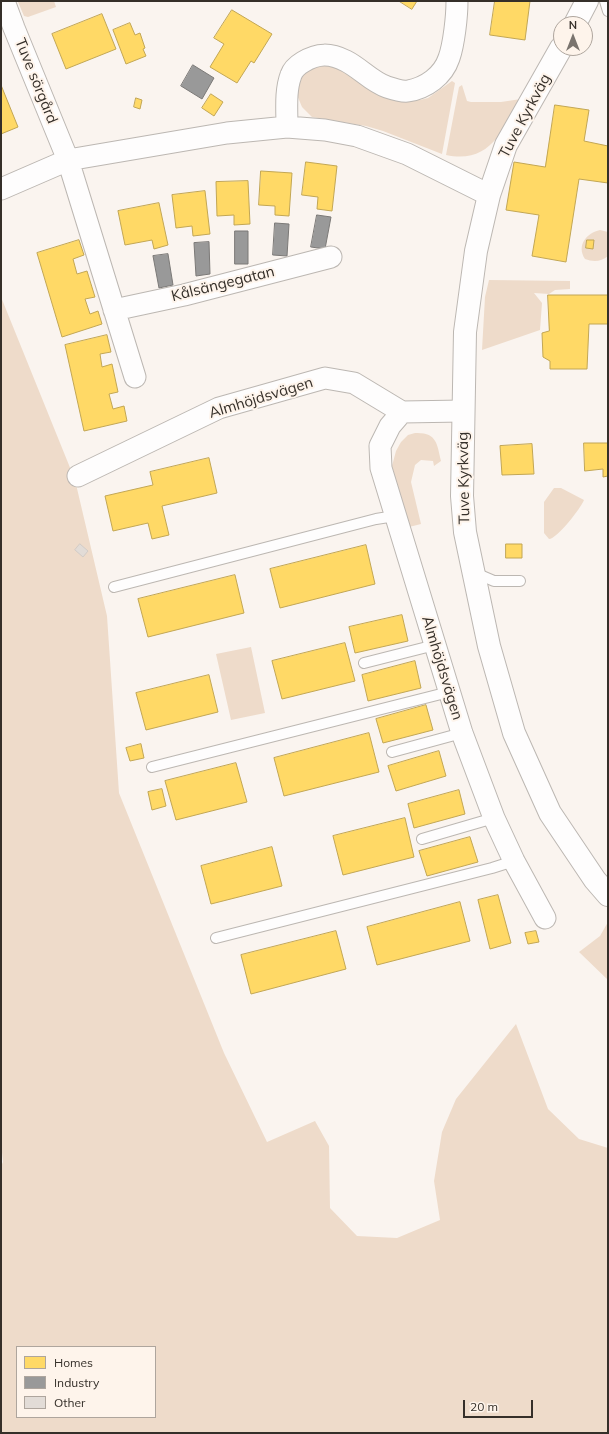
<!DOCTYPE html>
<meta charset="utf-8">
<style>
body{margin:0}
#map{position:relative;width:609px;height:1434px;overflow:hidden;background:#faf4ef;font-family:Mulish,sans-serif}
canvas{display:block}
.frame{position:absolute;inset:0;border:2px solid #352f29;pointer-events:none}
.legend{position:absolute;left:16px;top:1346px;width:140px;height:72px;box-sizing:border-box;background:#fef4eb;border:1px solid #aea59d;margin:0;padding:5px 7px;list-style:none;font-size:12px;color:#352f29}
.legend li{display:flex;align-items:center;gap:8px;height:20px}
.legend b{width:20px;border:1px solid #aea59d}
.north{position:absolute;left:553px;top:16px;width:40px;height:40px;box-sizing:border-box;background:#fef4eb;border:1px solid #aea59d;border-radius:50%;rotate:0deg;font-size:11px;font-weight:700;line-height:16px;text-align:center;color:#352f29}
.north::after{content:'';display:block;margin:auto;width:14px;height:18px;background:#7a746e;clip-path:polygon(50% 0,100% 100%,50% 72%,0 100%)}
.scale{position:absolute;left:463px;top:1400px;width:70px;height:18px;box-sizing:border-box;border:2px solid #352f29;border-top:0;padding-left:5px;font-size:12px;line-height:14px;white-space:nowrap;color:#352f29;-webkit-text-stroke:3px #fef4eb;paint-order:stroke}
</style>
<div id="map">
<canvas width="609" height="1434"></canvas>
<div class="frame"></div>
<ul class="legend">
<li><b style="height:11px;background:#ffd966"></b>Homes</li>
<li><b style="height:11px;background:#999"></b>Industry</li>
<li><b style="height:11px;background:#e2dcd7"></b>Other</li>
</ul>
<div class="north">N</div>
<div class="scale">20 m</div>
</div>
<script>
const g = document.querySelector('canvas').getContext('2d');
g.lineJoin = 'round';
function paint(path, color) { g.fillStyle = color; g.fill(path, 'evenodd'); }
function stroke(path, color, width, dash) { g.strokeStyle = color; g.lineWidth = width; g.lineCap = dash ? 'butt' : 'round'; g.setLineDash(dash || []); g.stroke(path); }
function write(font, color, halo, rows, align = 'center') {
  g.font = font + ' Mulish,sans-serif'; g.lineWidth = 4; g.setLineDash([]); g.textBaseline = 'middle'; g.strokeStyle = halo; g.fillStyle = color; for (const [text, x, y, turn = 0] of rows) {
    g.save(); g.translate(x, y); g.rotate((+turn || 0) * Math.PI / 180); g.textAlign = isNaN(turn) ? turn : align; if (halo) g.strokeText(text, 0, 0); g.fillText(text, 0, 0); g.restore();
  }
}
paint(new Path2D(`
 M20,1H54L56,7L28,17L24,16L18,2Z
 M323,64L338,67L361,84L404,100H420L428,98L452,81L455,83L442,154L383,131L366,126L312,117L302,107L297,95V89L301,78L306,71Z
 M462,85L467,101L471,102H501L521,99C502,131 490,164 446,155L459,87Z
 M600,230L608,232V256C601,262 593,262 585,259C576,245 587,233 600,230Z
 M489,280L570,281V289L555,290L549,294L534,293L542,303L540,330L482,350L485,297Z
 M1,297L75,480L107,616L119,793L224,1053L267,1142L315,1121L329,1146L330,1208L357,1236L397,1238L440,1220L434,1181L442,1132L456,1099L516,1024L548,1109L579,1139L608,1148V1433H1V1166L3,1162L1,1143ZM17,1347H155V1417H17Z
 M415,433C437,432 437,444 441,461L434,466L433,461L421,460L415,465L411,482L421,524L409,527L392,466L396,451L401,442L408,435Z
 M554,488H561L584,500C581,508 557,539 549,539L544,533V502Z
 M251,647L265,713L231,720L216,654Z
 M608,922V980L579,952L600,936Z`), '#eedbca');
const homes = new Path2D(`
 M399,1H417L412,9Z
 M495,1H530L525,40L490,35Z
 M232,10L272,34L254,63L251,61L237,83L210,67L224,44L214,38Z
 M102,14L116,49L66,69L52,34Z
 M130,23L135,35L140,33L145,48L143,49L146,56L126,64L113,30Z
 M1,85L18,127L1,134Z
 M211,94L223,102L214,116L202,108Z
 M136,98L142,100L140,109L134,107Z
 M555,105L589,110L584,141L608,146V183L579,179L566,262L532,256L539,215L506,210L514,162L545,167Z
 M306,162L337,166L332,211L317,209L318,197L302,195Z
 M261,171L292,173L289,216L275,215V206L259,205Z
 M248,181L250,224L234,225V215L217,216L216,182Z
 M205,191L210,234L193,236L192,226L176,228L172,195Z
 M159,203L168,245L154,249L152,240L125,245L118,211Z
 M79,240L84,255L73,259L77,274L87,271L95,297L85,299L90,314L98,311L102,324L62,337L37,253Z
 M587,240H594L593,249L586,248Z
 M548,295H608V324H589L587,369H550V361L543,357L542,333L549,331Z
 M107,335L111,352L100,354L102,367L112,364L118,392L109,394L113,409L124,406L127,421L84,431L65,345Z
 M584,443H608V476L603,477V469L585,471Z
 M532,444L534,474L502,475L500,446Z
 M209,458L217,493L162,506L169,535L152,539L148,523L113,531L105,496L153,485L150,472Z
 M506,544H522V558H506Z
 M366,545L375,584L280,608L270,569Z
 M235,575L244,613L148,637L138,599Z
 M402,615L408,641L355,653L349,627Z
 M345,643L355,681L282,699L272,661Z
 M415,661L421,688L368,701L362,675Z
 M209,675L218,712L146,730L136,693Z
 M426,705L433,730L383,743L376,719Z
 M369,733L379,772L284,796L274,758Z
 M141,744L144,758L130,761L126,748Z
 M439,751L446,776L396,791L388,766Z
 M236,763L247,802L176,820L165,781Z
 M162,789L166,806L152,810L148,792Z
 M459,790L465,814L414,828L408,804Z
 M405,818L414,857L343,875L333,836Z
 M470,837L478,862L427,876L419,851Z
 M272,847L282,886L211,904L201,866Z
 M498,895L511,943L490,949L478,900Z
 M460,902L470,941L377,965L367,927Z
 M336,931L346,969L251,994L241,955Z
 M536,931L539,942L528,944L525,933Z`);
paint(homes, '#ffd966');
stroke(homes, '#c2a654', 1);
const industry = new Path2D(`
 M193,65L214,78L202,99L181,86Z
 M317,215L331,217L325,249L311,247Z
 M275,223L289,224L287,256L273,255Z
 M235,231H248V264H235Z
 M209,242L210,274L196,276L194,243Z
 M168,254L173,285L159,288L153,256Z`);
paint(industry, '#999');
stroke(industry, '#7b7977', 1);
const building = new Path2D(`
 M80,544L88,551L83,557L75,550Z`);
paint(building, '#e2dcd7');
stroke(building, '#d2ccc7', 1);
const lane = new Path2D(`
 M605,1L608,11
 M473,572L494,581H520
 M114,587L376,519L395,516
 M364,663L435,645
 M392,752L462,733
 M152,767L449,692
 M422,839L494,818
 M216,938L492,868L514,861`);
const street = new Path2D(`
 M4,1L14,28L68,160L135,377
 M287,127C287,110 285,91 291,75C293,69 298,65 303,62C318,53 330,53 346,61C360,68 372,82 387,87C393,89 402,92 408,91C426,88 443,76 449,58C454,44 457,16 457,1
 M1,189L68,160L227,133L287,127L325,130L357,136L407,154L489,195
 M114,310L184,295L331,257
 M402,412L390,426L380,446L381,468L462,733L494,818L514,861L545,918
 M78,476L219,408L325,378L354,383L402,412L463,411`);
const secondary = new Path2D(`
 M575,24L587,1
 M561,48L506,145L489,195L476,251L465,332L462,496L465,532L489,646L514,733L550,813L595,880L608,895`);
stroke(lane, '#bcb7b2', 12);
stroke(street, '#bcb7b2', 23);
stroke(secondary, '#bcb7b2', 24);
stroke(lane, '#fefdfd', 10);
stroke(street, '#fefdfd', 21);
stroke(secondary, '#fefdfd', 22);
write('15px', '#352f29', '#fef4eb', [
 ["Tuve sörgård",36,81,68],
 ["Tuve Kyrkväg",525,116,-62],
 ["Kålsängegatan",223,284,-14],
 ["Almhöjdsvägen",261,398,-17],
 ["Tuve Kyrkväg",464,478,-91],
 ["Almhöjdsvägen",442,668,73]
]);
</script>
